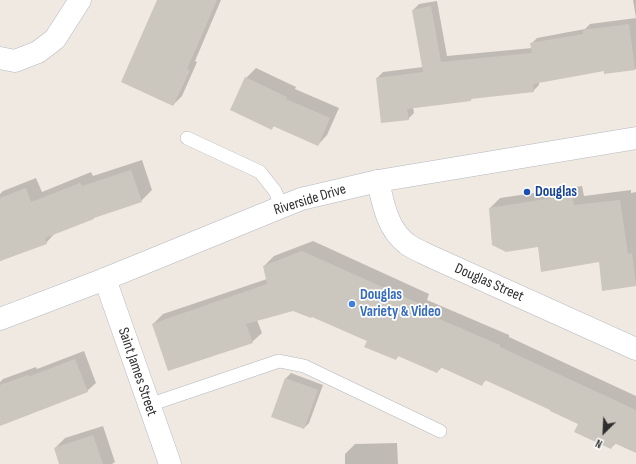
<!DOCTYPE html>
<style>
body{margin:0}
#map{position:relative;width:636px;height:464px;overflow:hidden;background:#efe9e1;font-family:"Sofia Sans Condensed",sans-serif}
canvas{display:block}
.north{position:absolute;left:584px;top:412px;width:40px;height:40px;-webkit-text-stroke:3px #fff;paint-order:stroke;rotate:204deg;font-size:11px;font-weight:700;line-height:16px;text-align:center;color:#2e2e2e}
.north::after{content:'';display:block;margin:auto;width:14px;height:18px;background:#2e2e2e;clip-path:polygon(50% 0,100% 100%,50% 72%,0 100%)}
</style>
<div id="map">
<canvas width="636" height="464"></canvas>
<div class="north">N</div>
</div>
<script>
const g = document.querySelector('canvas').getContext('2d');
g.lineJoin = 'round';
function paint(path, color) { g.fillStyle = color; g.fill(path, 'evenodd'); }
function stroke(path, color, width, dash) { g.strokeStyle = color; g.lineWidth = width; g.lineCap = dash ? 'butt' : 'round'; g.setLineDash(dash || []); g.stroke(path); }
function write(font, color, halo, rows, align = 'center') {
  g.font = font + ' "Sofia Sans Condensed",sans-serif'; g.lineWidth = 3.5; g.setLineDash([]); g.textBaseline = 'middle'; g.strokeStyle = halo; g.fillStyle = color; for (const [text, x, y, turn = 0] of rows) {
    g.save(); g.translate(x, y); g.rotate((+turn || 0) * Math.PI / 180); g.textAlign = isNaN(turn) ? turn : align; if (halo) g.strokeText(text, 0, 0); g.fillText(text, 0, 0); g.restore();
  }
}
paint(new Path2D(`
 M158,0H221L195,61L197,62L182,96L173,105Z
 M633,0H636V69L605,73V70L539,82V85L533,91L472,98L471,100L413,107L414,113L408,119L377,78L383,72L423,67L413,10L419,4L437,1L447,56L532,48L531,44L537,38L585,29L590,24L636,18Z
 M256,68L296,87L295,89L339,108L327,135L318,145L274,126L271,129L246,78Z
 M142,160L152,190L141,201L96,216L56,232L46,243L0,261V194L3,191L36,178L42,192L91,172L93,176Z
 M582,186L584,196L631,190V193L636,192V285L600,261L539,246L490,208L500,198Z
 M313,241L429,294L427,300L509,335V337L636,396V452L616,443L611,448L579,423L552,409L486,380L482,384L442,367L437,372L399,356L395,359L368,341L312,316L293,310L257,320L262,333L252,342L153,324L163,314L267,279L264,266L274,256Z
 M84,351L96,383L87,391L0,425V382L3,379L36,367L37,369Z
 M291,373L323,385L309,423L304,428L286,378Z
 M103,426L115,462L112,464H60L55,448L65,438Z
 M397,443L398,464H345V454L355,444Z`), '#0003');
paint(new Path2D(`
 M157,0H217L187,69L190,70L173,106L121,82Z
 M431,6L441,62L532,53L530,43L583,34V30L629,24L635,70L604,74V71L533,84L534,92L471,99V101L407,109L409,120L381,123L376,78L423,72L412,10Z
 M245,77L287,97L286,99L330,118L318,146L273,126L272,130L230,110Z
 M131,170L142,202L94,218V219L45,238L47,244L0,261V198L26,188L31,202L80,183L82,186Z
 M572,195L574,205L620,200L628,254L632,253L636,286L602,291L599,262L541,272L538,247L506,252L492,245L489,208Z
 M302,251L420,304L418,310L500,345V347L636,410V453L614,443L611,449L574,432L578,424L550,411V410L485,380L482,386L440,367L437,373L398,356L396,360L364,347L367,341L312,317L311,318L293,311L246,324L253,343L168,371L152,324L267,284L263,266Z
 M75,359L88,392L0,426V385L28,375V377Z
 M285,378L318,390L304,429L271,417Z
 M93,435L103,464H59L54,448Z`), '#cbc7bf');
const lane = new Path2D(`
 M187,138L260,172L275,191L282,207
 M149,405L279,361L304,366L440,431`);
const street = new Path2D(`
 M0,58L15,61L38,52L55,39L80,0
 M378,181C383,203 387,229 407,244C414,249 424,253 432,257L636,349
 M105,279L170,464`);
const secondary = new Path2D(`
 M0,319L105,279L301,199L378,181L636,138`);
stroke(lane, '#b4b7c1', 14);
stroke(street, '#b4b7c1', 23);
stroke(secondary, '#b4b7c1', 23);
stroke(lane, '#fff', 13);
stroke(street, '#fff', 22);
stroke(secondary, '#fff', 22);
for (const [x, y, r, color] of [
 [527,192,4,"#1a4fb4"],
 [352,304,4,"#3f7fe0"]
]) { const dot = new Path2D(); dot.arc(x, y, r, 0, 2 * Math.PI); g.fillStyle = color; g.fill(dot); stroke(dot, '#fff', 1.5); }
write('bold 15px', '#164399', '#fff', [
 ["Douglas",535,192]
], 'left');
write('15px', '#2e2e2e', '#fff', [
 ["Riverside Drive",310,200,-17],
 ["Douglas Street",489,283,24],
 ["Saint James Street",137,372,71]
]);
write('bold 15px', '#366cbe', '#fff', [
 ["Douglas",360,295],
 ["Variety & Video",360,312]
], 'left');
</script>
